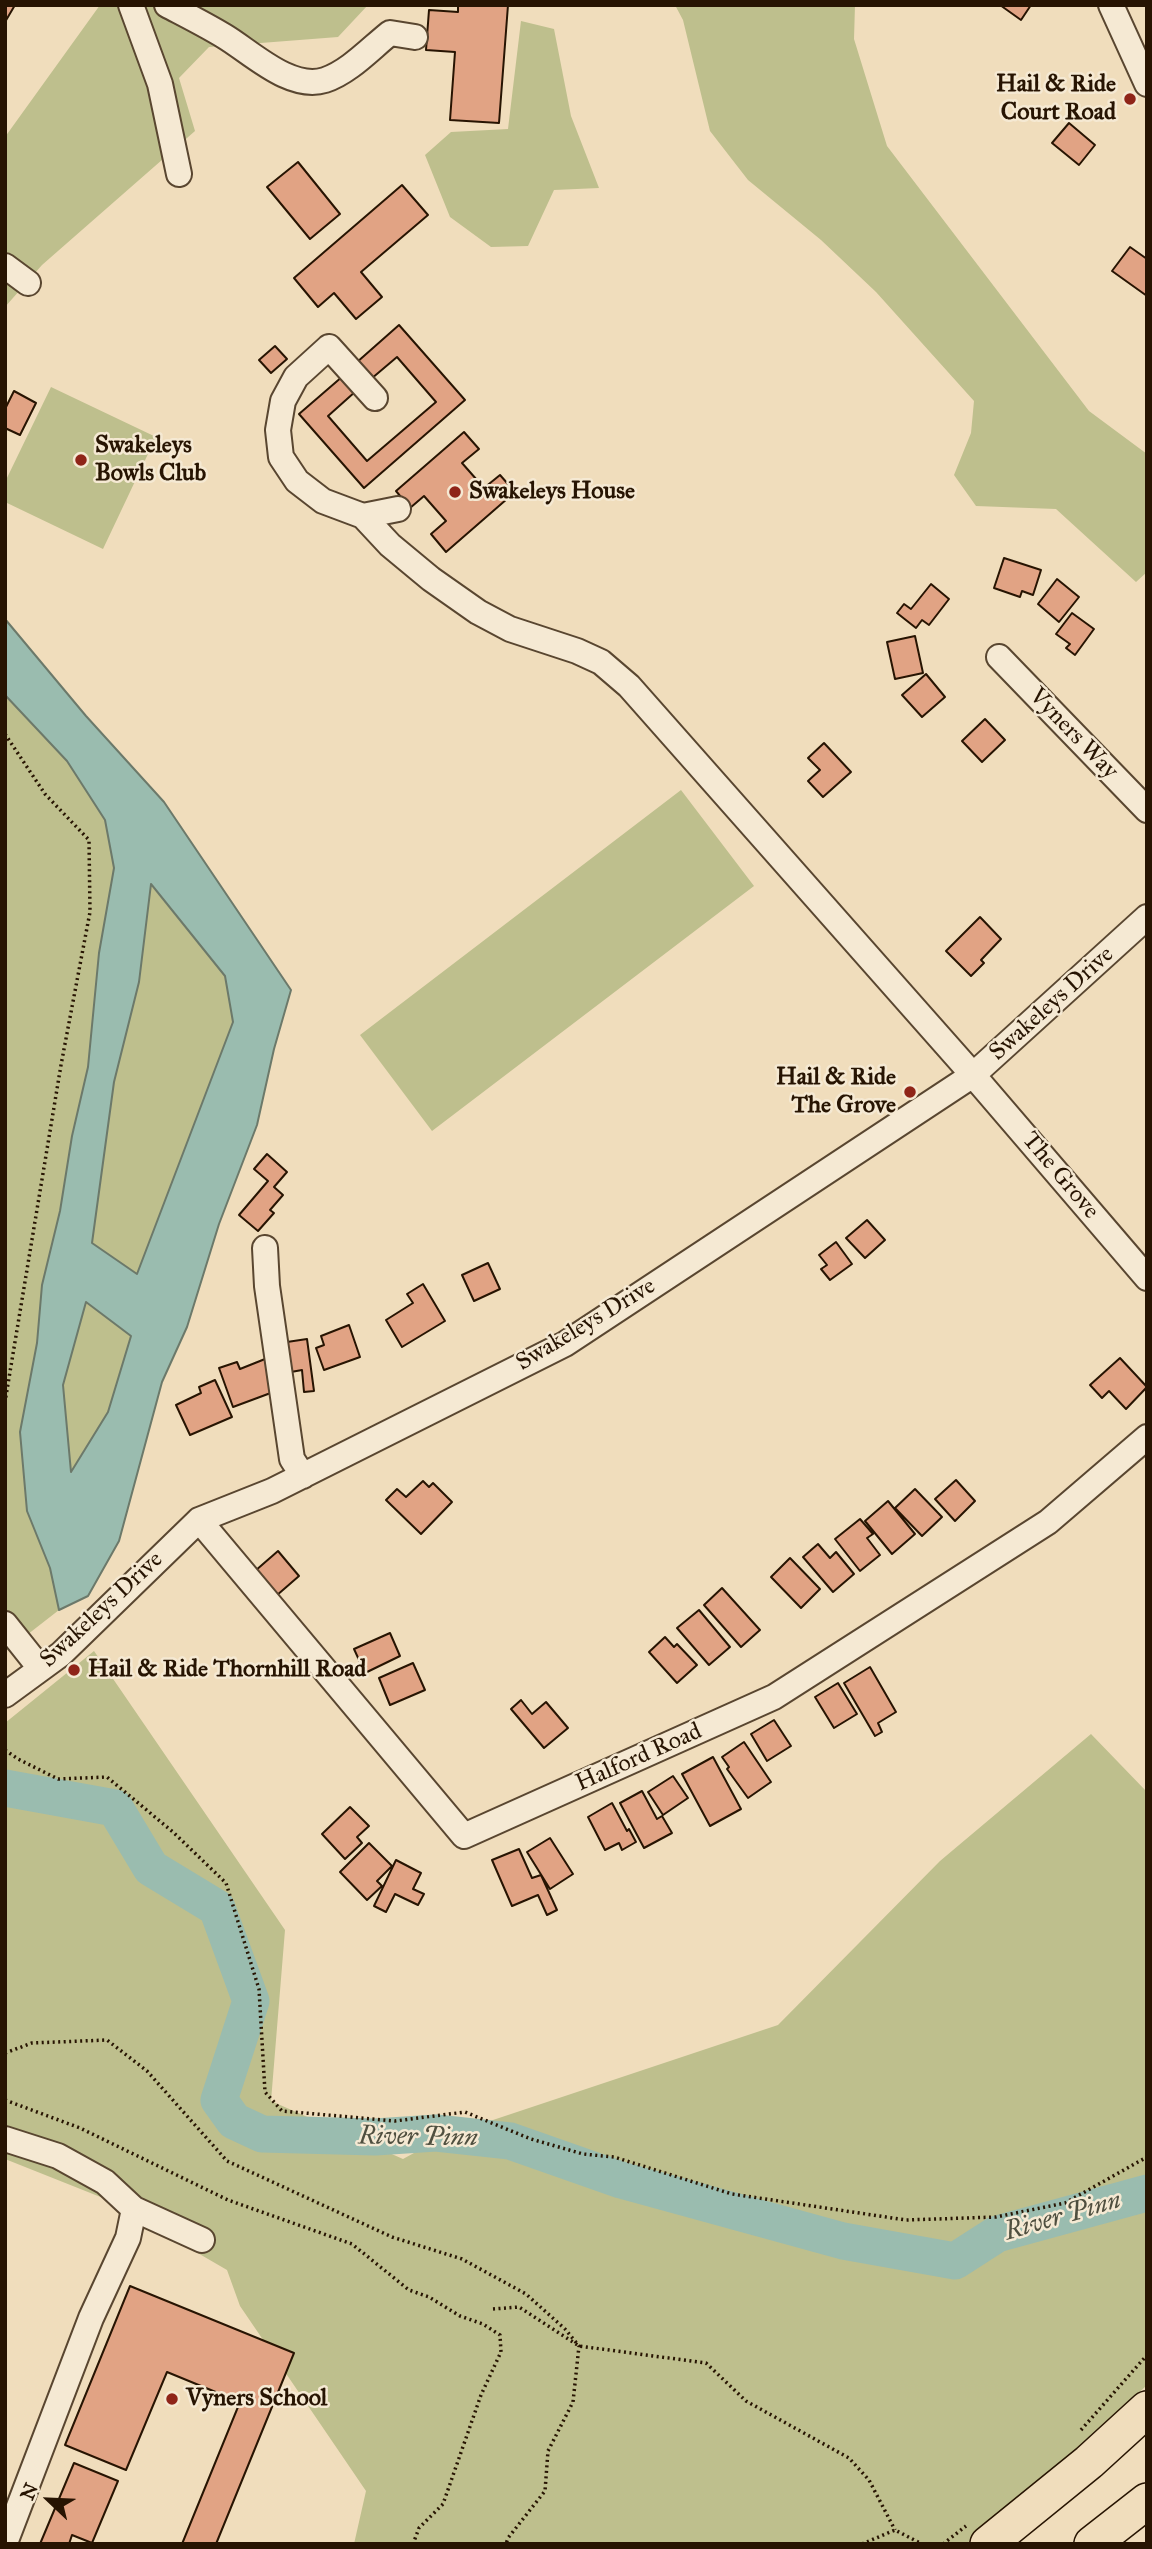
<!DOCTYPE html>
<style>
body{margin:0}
#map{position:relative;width:1152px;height:2549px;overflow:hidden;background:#f0ddbc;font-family:"IM FELL Great Primer",serif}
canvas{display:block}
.frame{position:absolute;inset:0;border:7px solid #271402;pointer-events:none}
.north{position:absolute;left:14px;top:2465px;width:70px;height:70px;-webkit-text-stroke:5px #f5e9d3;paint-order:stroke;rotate:293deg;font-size:19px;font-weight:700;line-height:28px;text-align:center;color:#271402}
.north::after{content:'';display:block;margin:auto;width:24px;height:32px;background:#271402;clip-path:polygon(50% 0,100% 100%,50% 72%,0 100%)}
</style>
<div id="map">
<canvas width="1152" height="2549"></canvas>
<div class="frame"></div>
<div class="north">N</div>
</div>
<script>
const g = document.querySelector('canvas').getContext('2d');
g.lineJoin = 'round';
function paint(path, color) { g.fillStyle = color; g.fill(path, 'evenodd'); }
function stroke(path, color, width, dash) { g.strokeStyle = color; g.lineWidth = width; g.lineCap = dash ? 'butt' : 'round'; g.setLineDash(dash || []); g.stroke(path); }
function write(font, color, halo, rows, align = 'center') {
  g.font = font + ' "IM FELL Great Primer",serif'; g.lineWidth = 5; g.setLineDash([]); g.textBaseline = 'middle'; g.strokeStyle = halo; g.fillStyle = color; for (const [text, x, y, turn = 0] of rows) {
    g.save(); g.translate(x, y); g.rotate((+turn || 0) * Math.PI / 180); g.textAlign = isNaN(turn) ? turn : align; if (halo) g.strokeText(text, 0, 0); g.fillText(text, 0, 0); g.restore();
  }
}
paint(new Path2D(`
 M100,5H368L338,37L209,47L179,78L195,131L42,265L5,307V137Z
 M675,5H855L854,39L887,146L1089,411L1147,454V572L1136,582L1056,509L976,506L954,475L971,433L974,401L876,292L821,240L748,180L710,131L683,20Z
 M521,21L554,29L571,116L599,188L554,190L528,246L491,247L450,217L425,155L451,132L508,129Z
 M51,387L156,437L103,549L5,502V482Z
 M5,695L67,761L105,820L114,868L99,953L88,1067L72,1136L60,1211L42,1285L37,1343L27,1511L50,1568L59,1610L5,1652Z
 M681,790L754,886L432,1131L360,1035Z
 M150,884L225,976L233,1022L137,1275L92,1244L114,1082L139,982Z
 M85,1301L131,1336L108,1412L70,1473L63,1385Z
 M94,1651L285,1930L271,2101L403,2159L445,2136L778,2025L940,1861L1091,1734L1147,1792V2385L1072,2457L966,2544H354L366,2491L240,2306L227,2270L103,2198L5,2159V1723Z`), '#bebf8d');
const water = new Path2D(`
 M5,619L86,716L164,802L291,990L274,1049L257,1125L219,1224L187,1327L162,1382L119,1541L88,1596L59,1610L50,1568L27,1511L20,1432L37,1343L42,1285L60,1211L72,1136L88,1067L99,953L114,868L105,820L67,761L5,695ZM151,884L225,976L233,1022L137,1274L92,1243L114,1082L139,982ZM86,1302L131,1336L108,1412L71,1472L63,1385Z`);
paint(water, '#9abcaf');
stroke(water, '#6c796a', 2);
stroke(new Path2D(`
 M5,1788L115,1808L151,1868L217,1908L251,2001L219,2100L234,2121L262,2134L375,2137L436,2133L510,2141L621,2180L843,2241L955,2261L997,2234L1147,2193`), '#9abcaf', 37);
const building = new Path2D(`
 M5,5H15L5,22Z
 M458,5H508L499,123L450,120L455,52L426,50L429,10L458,12Z
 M1000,5H1031L1021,20Z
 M1069,123L1095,145L1079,165L1052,143Z
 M298,162L340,214L310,239L267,187Z
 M402,185L428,215L361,272L382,297L356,319L334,293L318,307L294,278Z
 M1130,247L1147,259V296L1112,271Z
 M399,325L465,400L364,488L299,414L343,376L356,391L328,416L367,461L436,402L397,357L371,379L356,363Z
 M275,346L287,359L271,373L259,360Z
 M14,391L36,403L20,435L5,428V409Z
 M464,432L479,449L462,463L484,488L500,475L515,492L446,552L431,534L446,521L424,496L410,508L396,491Z
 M1004,558L1041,570L1033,595L1022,591L1020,597L994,588Z
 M1057,579L1079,597L1059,622L1038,604Z
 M931,584L949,599L929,625L922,620L916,628L897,613L904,604L911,609Z
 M1072,613L1094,629L1075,655L1066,648L1070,644L1056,634Z
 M915,636L923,673L895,679L887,642Z
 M926,674L945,697L922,717L902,695Z
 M985,719L1005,740L982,762L962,741Z
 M824,743L851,772L823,797L808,781L820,770L808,758Z
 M980,917L1001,939L981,960L984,963L971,976L946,951Z
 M267,1154L287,1172L274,1187L283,1195L270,1210L274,1213L258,1231L239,1215L268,1181L254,1169Z
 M867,1220L885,1240L865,1258L846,1238Z
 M836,1242L852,1264L830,1280L821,1269L827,1265L819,1255Z
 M488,1263L500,1289L474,1301L462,1275Z
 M423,1284L445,1321L402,1347L386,1320L413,1303L407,1294Z
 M349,1325L360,1357L324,1370L316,1348L324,1345L321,1336Z
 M307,1339L314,1391L304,1392L302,1370L291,1372L287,1342Z
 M1120,1358L1147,1387L1126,1409L1109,1391L1102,1398L1090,1385Z
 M265,1359L276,1391L233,1407L219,1368L237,1362L240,1369Z
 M215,1380L232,1417L190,1435L176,1405L201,1393L199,1387Z
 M956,1480L975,1501L955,1521L935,1499Z
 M423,1481L429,1487L433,1483L452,1502L421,1534L386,1500L397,1489L406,1497Z
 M915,1489L942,1517L922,1536L895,1508Z
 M888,1501L915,1534L892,1554L865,1521Z
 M860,1519L873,1534L867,1538L880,1555L860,1571L835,1539Z
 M818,1544L830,1558L836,1552L854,1574L833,1592L803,1557Z
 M278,1551L299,1576L276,1596L255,1571Z
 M790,1558L820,1589L801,1608L771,1577Z
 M722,1588L760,1630L741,1647L704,1605Z
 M699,1610L730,1647L709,1665L677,1628Z
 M390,1633L400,1656L365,1673L354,1649Z
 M665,1637L674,1647L677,1644L697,1665L677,1683L649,1652Z
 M413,1663L425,1690L390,1705L379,1678Z
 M870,1667L896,1712L878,1723L882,1732L875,1736L844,1683Z
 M838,1683L857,1714L834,1728L815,1697Z
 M521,1700L532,1714L546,1702L568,1728L544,1748L511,1709Z
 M774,1720L791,1746L767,1761L751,1734Z
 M744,1742L771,1782L748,1798L727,1769L729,1767L722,1757Z
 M713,1757L741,1809L710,1826L682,1774Z
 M673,1776L688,1798L663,1815L648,1792Z
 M642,1791L657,1819L662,1816L672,1833L644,1848L620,1803Z
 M612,1803L627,1831L629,1829L636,1842L622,1850L619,1843L605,1850L588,1817Z
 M350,1807L369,1826L357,1837L362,1843L345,1859L322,1834Z
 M550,1838L573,1874L550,1889L527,1852Z
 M369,1843L392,1866L377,1881L382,1886L367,1900L340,1872Z
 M519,1849L532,1878L541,1875L557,1910L547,1915L538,1895L512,1906L492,1860Z
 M396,1860L421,1873L413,1889L424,1894L418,1905L395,1894L386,1912L374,1906Z
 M130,2286L294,2353L216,2544H182L240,2402L167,2372L126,2470L65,2445Z
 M74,2463L118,2481L92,2543L72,2535L69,2544H40Z`);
paint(building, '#e1a384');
stroke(building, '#271402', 2);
const minor = new Path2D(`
 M131,5L160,84L179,174
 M167,5C186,15 206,25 224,36C251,52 290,91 325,80C349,72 370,49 390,33L415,37
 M1111,5L1147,84
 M5,266L28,283
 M375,398L329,347L296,377L283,401L278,430L281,457L297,481L323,501L363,516L390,545L431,579L478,612L510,629L577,651L601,662L629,686L973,1075L1147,1278
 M363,516L398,509
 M999,657L1147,810
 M265,1248L267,1286L292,1459L303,1476
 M199,1520L464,1836L774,1697L1048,1522L1147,1437
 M5,1624L40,1668
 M5,1695L61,1654L199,1520L272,1491L565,1344L973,1075L1147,917
 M5,2139L58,2156L105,2182L134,2209L128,2238L91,2318L5,2543
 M134,2209L202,2240`);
const highway = new Path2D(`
 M988,2544L1089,2462L1147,2409
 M1092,2544L1147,2501`);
stroke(minor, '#594630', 28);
stroke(highway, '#271402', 38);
stroke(new Path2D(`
 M5,734L45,794L89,840L90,912L61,1065L5,1402
 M5,1750L18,1759L58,1779L107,1777L173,1832L226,1883L259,1989L265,2092L282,2111L395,2121L465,2112L531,2139L583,2154L614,2157L732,2194L906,2220L996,2217L1065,2203L1147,2157
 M5,2053L32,2043L107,2040L147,2071L227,2161L392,2237L462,2259L526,2294L565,2329L579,2346L573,2402L548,2451L545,2491L508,2538L506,2544
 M5,2100L80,2128L228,2200L352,2244L409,2290L429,2297L460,2316L483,2324L500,2335L501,2352L481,2395L443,2504L419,2528L413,2544
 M493,2309L519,2307L579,2346L706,2363L746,2401L849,2458L869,2480L895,2530
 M1081,2430L1147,2355
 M862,2544L895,2530L922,2544
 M943,2544L966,2526`), '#271402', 3.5, [2, 3.5]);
stroke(minor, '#f5e9d3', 24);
stroke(highway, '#f0ddbc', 35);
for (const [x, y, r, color] of [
 [1130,99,7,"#8f2418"],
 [81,460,7,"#8f2418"],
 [455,492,7,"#8f2418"],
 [910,1092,7,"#8f2418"],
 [74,1670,7,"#8f2418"],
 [172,2399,7,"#8f2418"]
]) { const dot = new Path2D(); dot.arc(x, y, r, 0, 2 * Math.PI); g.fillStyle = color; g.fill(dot); stroke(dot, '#f5e9d3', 2.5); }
write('bold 24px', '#271402', '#f5e9d3', [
 ["Hail & Ride",1116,85,"right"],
 ["Court Road",1116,113,"right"],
 ["Swakeleys",95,446],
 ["Bowls Club",95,474],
 ["Swakeleys House",469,492],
 ["Hail & Ride",896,1078,"right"],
 ["The Grove",896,1106,"right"],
 ["Hail & Ride Thornhill Road",88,1670],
 ["Vyners School",186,2399]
], 'left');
write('24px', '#271402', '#f5e9d3', [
 ["Vyners Way",1073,734,46],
 ["Swakeleys Drive",1052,1004,-42],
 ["The Grove",1060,1176,50],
 ["Swakeleys Drive",586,1325,-31],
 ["Swakeleys Drive",102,1610,-43],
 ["Halford Road",639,1758,-24]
]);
write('italic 26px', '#4f4f3f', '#f5e9d3', [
 ["River Pinn",418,2138,1],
 ["River Pinn",1063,2217,-16]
]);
</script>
